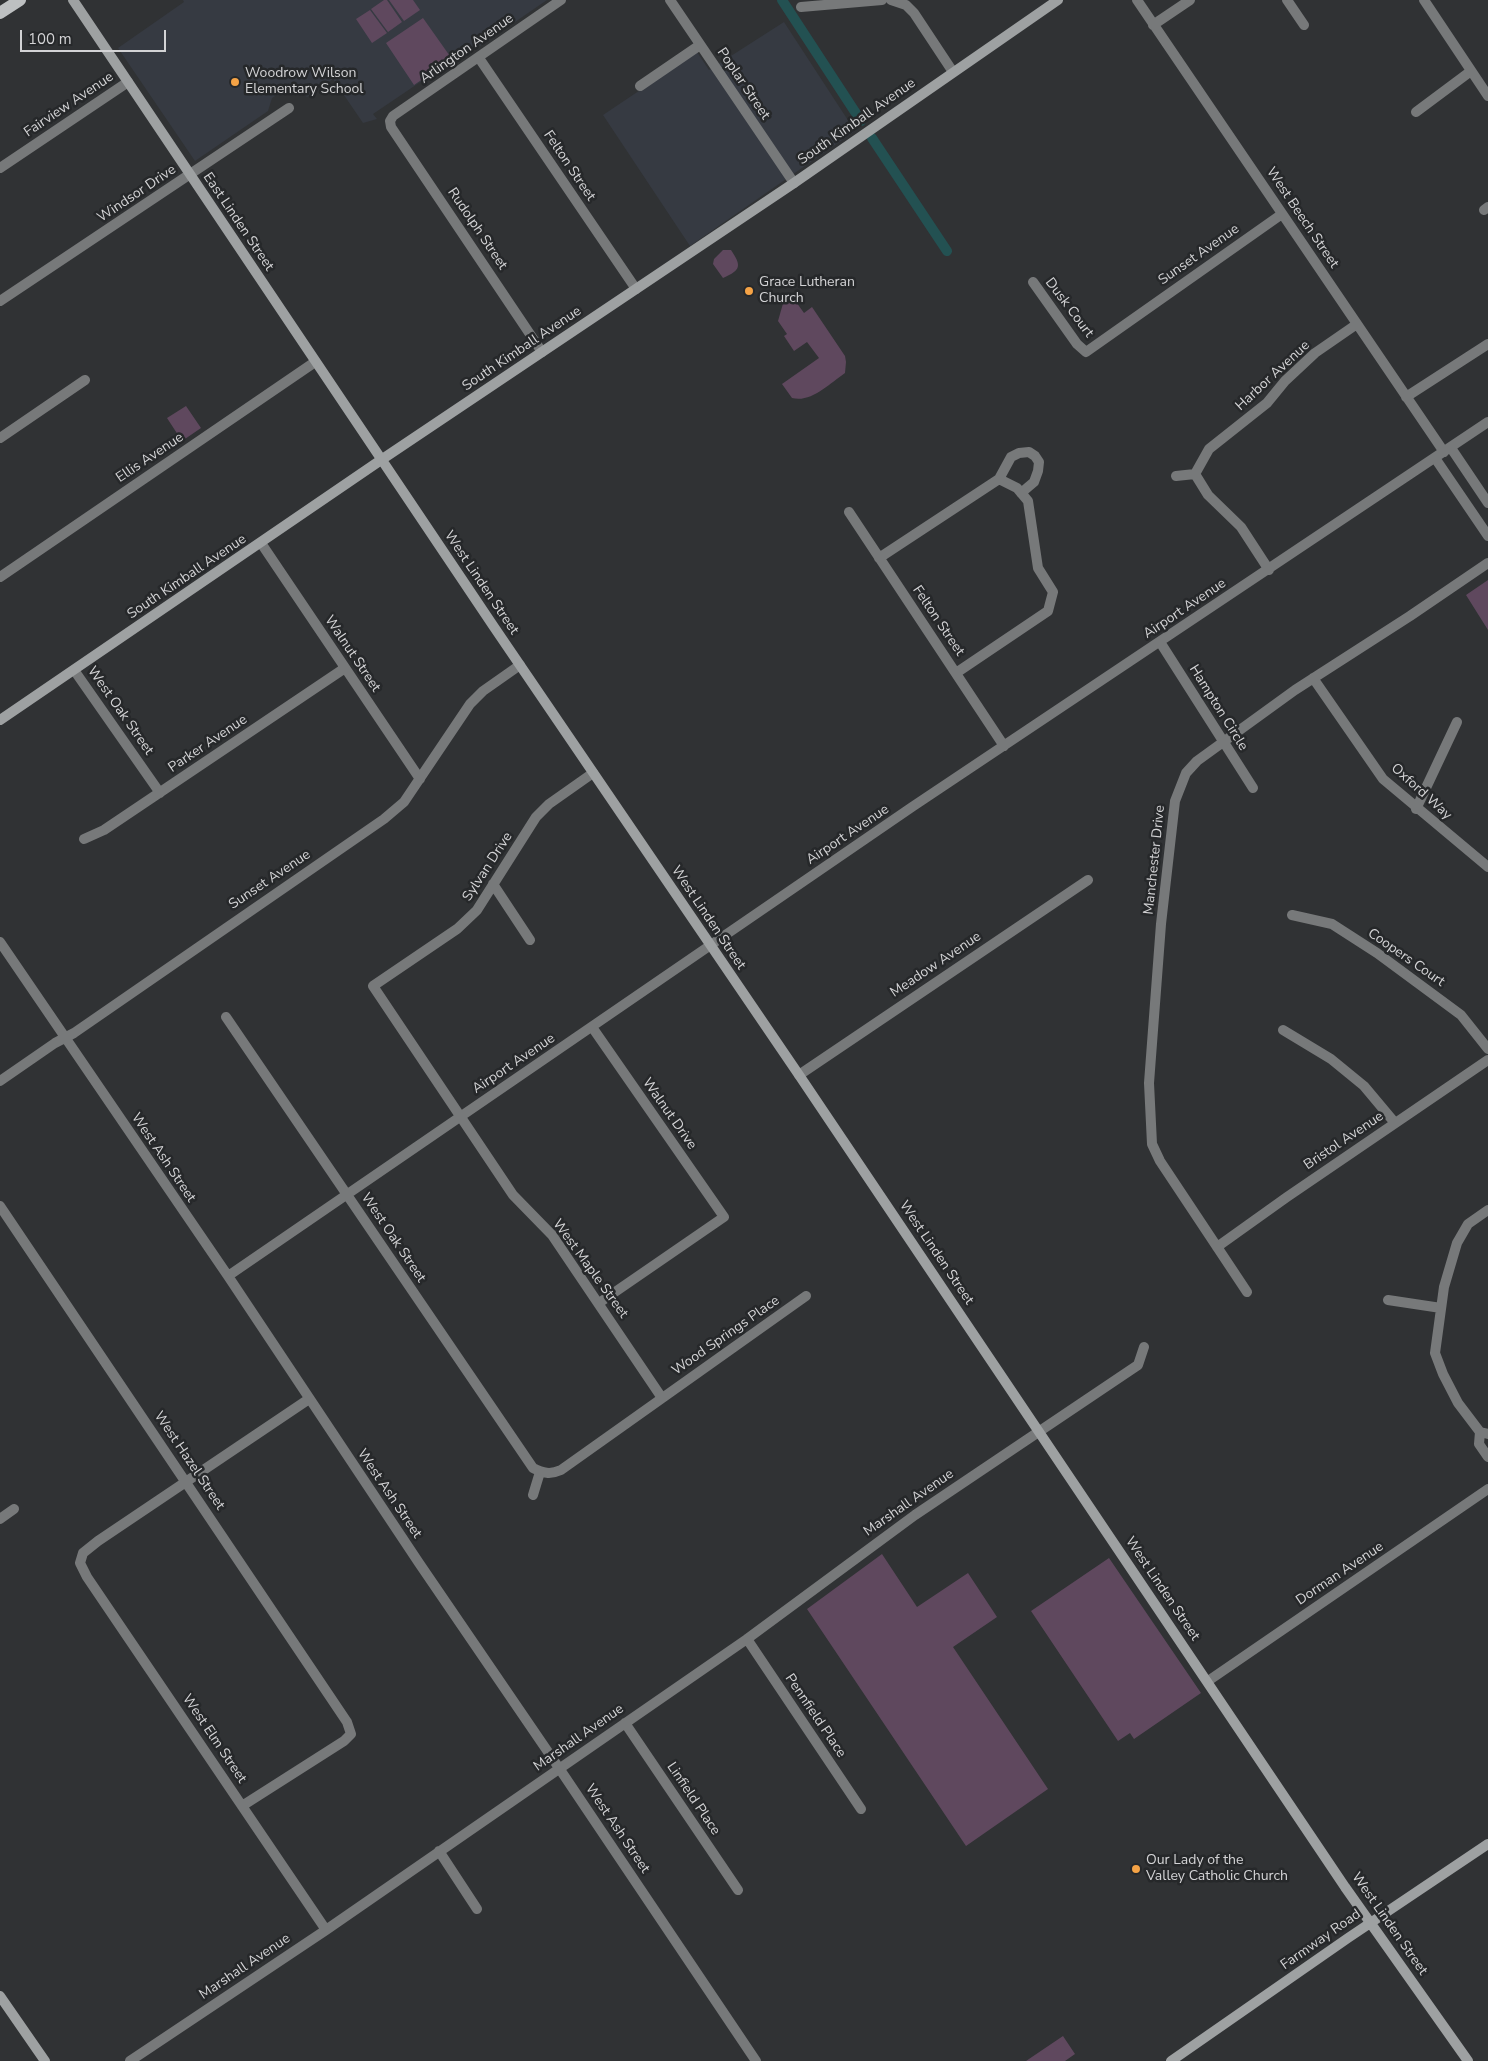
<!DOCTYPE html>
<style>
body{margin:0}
#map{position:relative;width:1488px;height:2061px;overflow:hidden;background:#303234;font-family:"Nunito Sans",sans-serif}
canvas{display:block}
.scale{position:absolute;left:20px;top:30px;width:146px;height:22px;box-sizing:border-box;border:2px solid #d3d3d5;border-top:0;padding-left:6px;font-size:15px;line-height:18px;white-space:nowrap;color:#d3d3d5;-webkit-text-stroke:4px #26282a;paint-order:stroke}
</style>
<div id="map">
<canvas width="1488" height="2061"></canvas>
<div class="scale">100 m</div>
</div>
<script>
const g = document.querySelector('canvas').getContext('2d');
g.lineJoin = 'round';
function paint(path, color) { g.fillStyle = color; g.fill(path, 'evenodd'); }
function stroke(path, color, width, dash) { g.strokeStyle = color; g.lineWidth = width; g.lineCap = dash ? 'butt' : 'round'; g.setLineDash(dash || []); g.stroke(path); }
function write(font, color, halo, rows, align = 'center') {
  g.font = font + ' "Nunito Sans",sans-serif'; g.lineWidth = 5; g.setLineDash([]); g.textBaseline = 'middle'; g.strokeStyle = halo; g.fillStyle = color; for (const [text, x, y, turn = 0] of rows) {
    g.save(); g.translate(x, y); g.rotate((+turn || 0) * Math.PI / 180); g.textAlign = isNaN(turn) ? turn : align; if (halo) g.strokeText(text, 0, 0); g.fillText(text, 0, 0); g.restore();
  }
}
paint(new Path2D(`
 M183,0H547L480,46L478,43L373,114L377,119L363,123L333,79L307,97L291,86L272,98L268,111L195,161L118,48L184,2Z
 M784,22L855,131L690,246L603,115L697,52L709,70Z`), '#363a42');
paint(new Path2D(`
 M384,0H387L402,22L388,32L371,9Z
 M389,0H413L420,10L404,21Z
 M370,10L387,33L372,43L356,19Z
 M423,18L452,59L414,85L386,43Z
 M723,250H731C741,265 742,270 723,278L713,264L714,259Z
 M788,297L794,299L804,313L812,307L845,356L846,362L845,373C829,384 811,403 792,398L782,384L819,358L807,342L794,351L784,336L787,334L778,321L784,300Z
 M186,406L201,428L182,441L167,418Z
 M1488,580V630L1466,595Z
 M882,1554L917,1607L968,1573L997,1617L953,1647L1048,1789L966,1846L807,1609Z
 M1109,1558L1201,1693L1134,1739L1130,1733L1118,1741L1031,1611Z
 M1063,2036L1075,2054L1065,2061H1026Z`), '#5f485e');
stroke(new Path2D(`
 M782,0L861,121
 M872,138L947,251`), '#235152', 10);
stroke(new Path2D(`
 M670,0L794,183
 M891,0L906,5L914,13L953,72
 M1137,0L1444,452
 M1287,0L1304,25
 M1424,0L1488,96
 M801,7L882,0
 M1153,25L1190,0
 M479,58L636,289
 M640,86L700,45
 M1416,112L1471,71
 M0,168L128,82
 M1484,210L1488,207
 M1033,282L1077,344L1086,352L1282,214
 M0,301L289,108
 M542,352L391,127L390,121L393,116L561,0
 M1406,397L1488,344
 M0,438L85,380
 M1451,448L1488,503
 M1435,458L1488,536
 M1176,476L1195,474
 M849,512L1004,746
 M261,543L420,779
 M879,558L999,479L1011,457L1019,453L1029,452L1035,456L1039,462L1038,471L1034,482L1021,493
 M1269,570L1241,527L1208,495L1195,474L1209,449L1267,403L1285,381L1315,353L1357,324
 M0,577L315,362
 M1160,642L1253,788
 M74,670L160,793
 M956,673L1048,611L1053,592L1038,568L1028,501L1017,488L999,479
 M1313,678L1383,779L1488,867
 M593,773L549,804L536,817L477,910L457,929L373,986L513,1195L552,1235L662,1398
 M1416,809L1457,722
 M84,839L104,830L345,668
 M493,884L530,940
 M1292,915L1332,924L1377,953L1461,1015L1488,1049
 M0,942L228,1276L419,1563L559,1768L756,2061
 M226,1017L533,1468C543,1473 550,1475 561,1470L806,1296
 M592,1027L724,1217L599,1303
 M1283,1030L1331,1059L1364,1086L1395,1123
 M799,1075L1088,880
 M0,1081L55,1043L74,1033L384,819L404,802L470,704L483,691L520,665
 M0,1206L347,1722L351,1734L344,1741L242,1806
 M1217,1247L1287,1197L1488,1060
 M228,1276L912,807L1488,422
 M1247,1292L1160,1161L1152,1144L1149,1083L1161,924L1175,801L1186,773L1197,761L1295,690L1410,616L1488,563
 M1388,1300L1441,1308
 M309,1399L98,1541L83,1553L80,1563L87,1577L326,1930
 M1480,1432L1458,1403L1443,1374L1435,1353L1444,1287L1457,1243L1468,1224L1488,1210
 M1488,1434L1480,1432L1479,1444L1488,1457
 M533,1495L540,1472
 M0,1519L14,1509
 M747,1639L861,1809
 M1208,1681L1488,1489
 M625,1723L738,1890
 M439,1851L477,1909
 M130,2061L326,1930L747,1639L915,1515L1138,1365L1144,1347`), '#77797a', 10);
stroke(new Path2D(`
 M73,0L494,627L799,1075L1345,1887L1468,2061
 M0,720L381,460L794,183L1058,0
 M0,1996L45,2061
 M1171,2061L1348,1938L1488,1844`), '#9ea1a2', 10);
stroke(new Path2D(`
 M0,13L20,0`), '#bdc0c1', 12);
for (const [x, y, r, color] of [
 [235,82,5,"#f5a346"],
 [749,291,5,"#f5a346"],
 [1136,1869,5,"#f5a346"]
]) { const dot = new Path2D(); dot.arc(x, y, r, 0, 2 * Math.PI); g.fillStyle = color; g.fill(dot); stroke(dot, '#26282a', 2); }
write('14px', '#d3d3d5', '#26282a', [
 ["Arlington Avenue",467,49,-35],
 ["Poplar Street",743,84,56],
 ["Fairview Avenue",69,105,-34],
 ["South Kimball Avenue",857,122,-35],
 ["Felton Street",569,166,56],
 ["Windsor Drive",137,194,-34],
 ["West Beech Street",1302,218,56],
 ["East Linden Street",238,222,56],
 ["Rudolph Street",477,229,56],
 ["Sunset Avenue",1199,255,-35],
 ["Dusk Court",1069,308,53],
 ["South Kimball Avenue",522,349,-34],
 ["Harbor Avenue",1273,376,-43],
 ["Ellis Avenue",150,458,-34],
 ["South Kimball Avenue",187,577,-34],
 ["West Linden Street",481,583,56],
 ["Airport Avenue",1185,609,-34],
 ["Felton Street",938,621,56],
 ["Walnut Street",352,654,56],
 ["Hampton Circle",1218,708,58],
 ["West Oak Street",120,711,55],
 ["Parker Avenue",208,744,-34],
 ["Oxford Way",1421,792,42],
 ["Airport Avenue",848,835,-34],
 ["Manchester Drive",1155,860,-84],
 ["Sylvan Drive",488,867,-57],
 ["Sunset Avenue",270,880,-34],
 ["West Linden Street",708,918,56],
 ["Coopers Court",1406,958,35],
 ["Meadow Avenue",936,965,-34],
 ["Airport Avenue",514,1064,-34],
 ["Walnut Drive",669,1114,55],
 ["Bristol Avenue",1344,1141,-34],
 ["West Ash Street",163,1158,56],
 ["West Oak Street",393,1238,56],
 ["West Linden Street",936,1253,56],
 ["West Maple Street",590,1269,54],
 ["Wood Springs Place",726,1336,-35],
 ["West Hazel Street",189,1461,56],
 ["West Ash Street",389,1494,56],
 ["Marshall Avenue",909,1503,-35],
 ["Dorman Avenue",1340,1574,-34],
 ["West Linden Street",1162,1589,56],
 ["Pennfield Place",815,1716,56],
 ["Marshall Avenue",579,1738,-35],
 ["West Elm Street",214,1739,56],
 ["Linfield Place",693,1799,56],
 ["West Ash Street",617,1829,56],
 ["West Linden Street",1389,1924,55],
 ["Farmway Road",1321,1940,-35],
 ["Marshall Avenue",245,1967,-34]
]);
write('14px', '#d3d3d5', '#26282a', [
 ["Woodrow Wilson",245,74],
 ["Elementary School",245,90],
 ["Grace Lutheran",759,283],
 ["Church",759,299],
 ["Our Lady of the",1146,1861],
 ["Valley Catholic Church",1146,1877]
], 'left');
</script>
